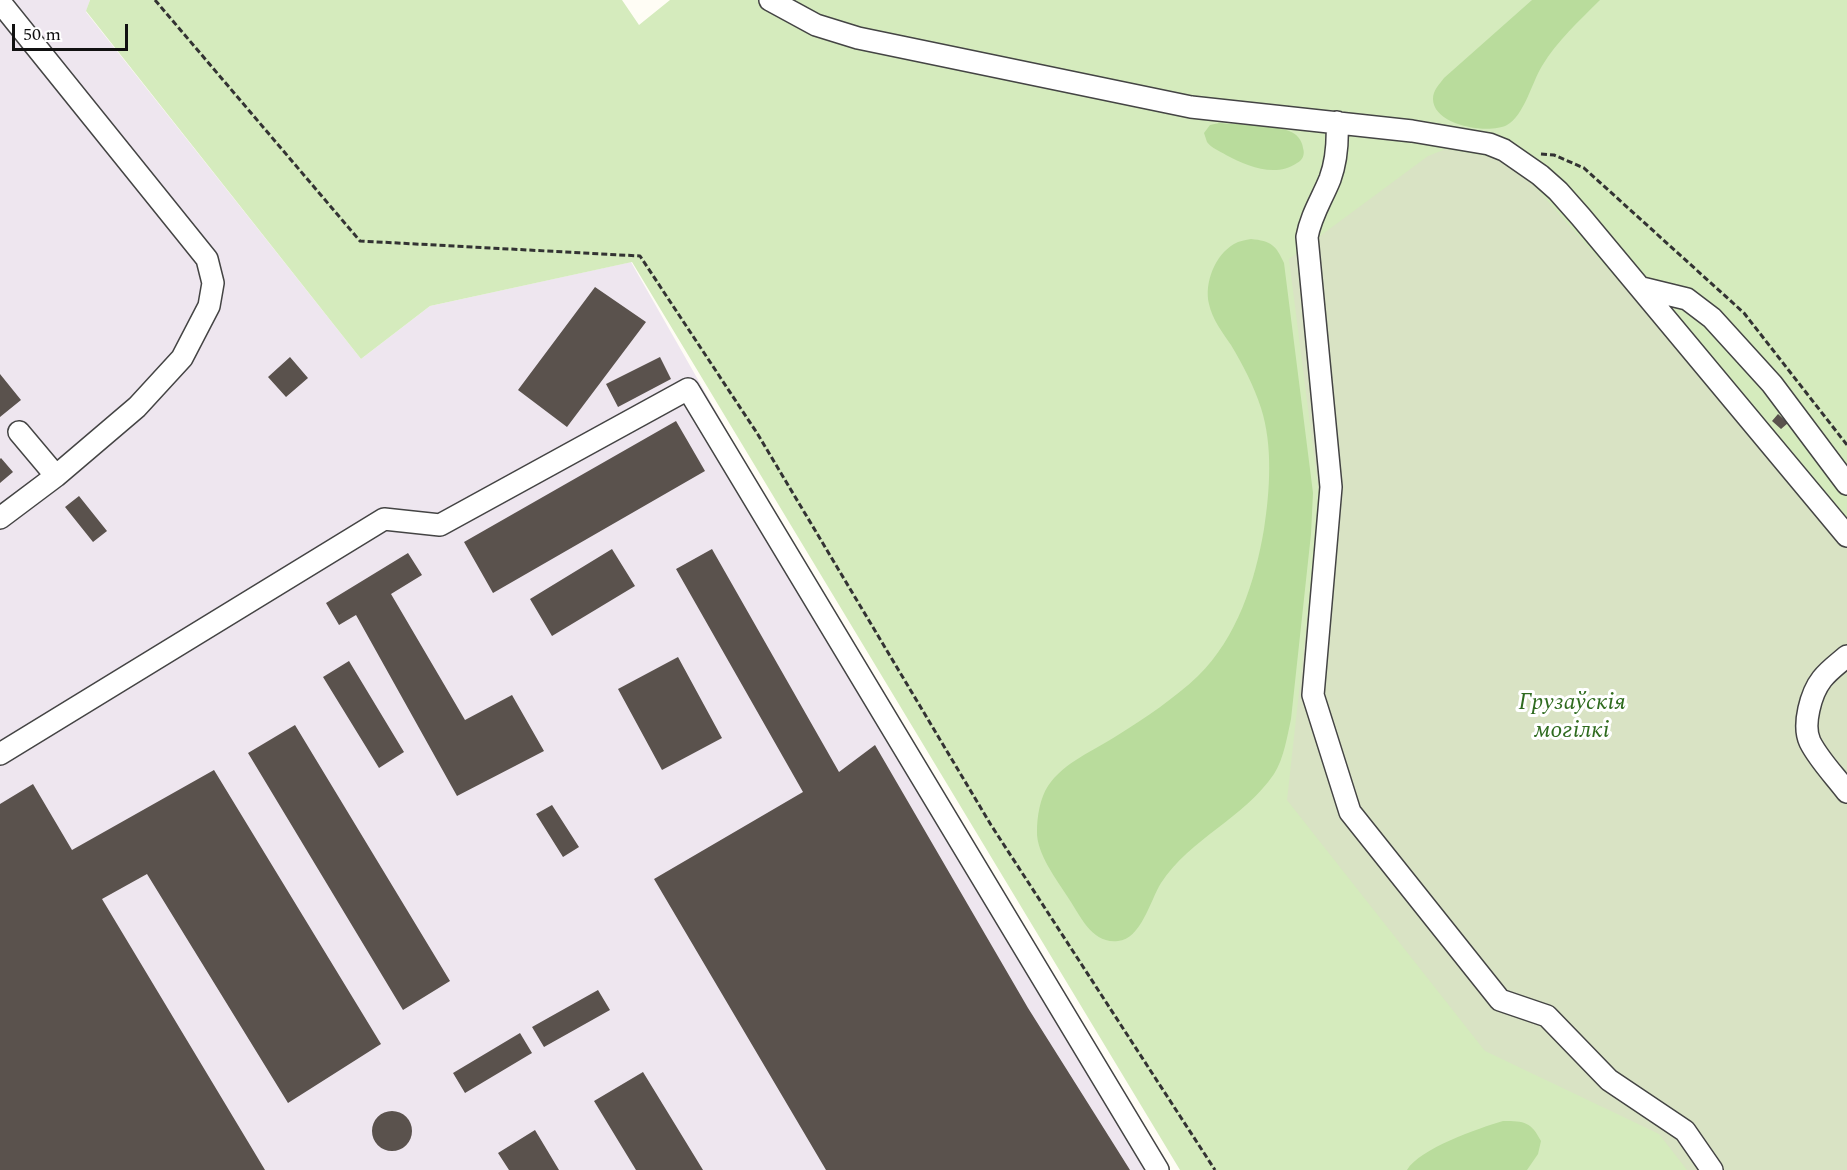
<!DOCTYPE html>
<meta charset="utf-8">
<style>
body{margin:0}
#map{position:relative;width:1847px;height:1170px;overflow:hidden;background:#fffdf5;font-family:Spectral,serif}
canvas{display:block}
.scale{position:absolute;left:12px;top:24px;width:116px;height:27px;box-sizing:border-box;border:3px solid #111;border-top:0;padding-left:8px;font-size:18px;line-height:21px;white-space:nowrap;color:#111;-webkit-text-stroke:4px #fff;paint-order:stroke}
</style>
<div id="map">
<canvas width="1847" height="1170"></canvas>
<div class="scale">50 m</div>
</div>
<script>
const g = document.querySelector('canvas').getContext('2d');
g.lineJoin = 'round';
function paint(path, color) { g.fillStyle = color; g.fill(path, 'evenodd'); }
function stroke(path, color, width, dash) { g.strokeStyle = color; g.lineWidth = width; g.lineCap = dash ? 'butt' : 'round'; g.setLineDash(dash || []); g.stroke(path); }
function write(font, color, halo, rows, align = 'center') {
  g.font = font + ' Spectral,serif'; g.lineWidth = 6; g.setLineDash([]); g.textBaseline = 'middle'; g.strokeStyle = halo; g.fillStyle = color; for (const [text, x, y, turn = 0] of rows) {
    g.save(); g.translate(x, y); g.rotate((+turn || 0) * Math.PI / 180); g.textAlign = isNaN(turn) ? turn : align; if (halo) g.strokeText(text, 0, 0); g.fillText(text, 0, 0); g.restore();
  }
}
paint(new Path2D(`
 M0,0H90L86,12L361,359L430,306L631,262L775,515L1168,1170H0Z`), '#eee6ef');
paint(new Path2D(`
 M90,0H622L639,25L670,0H1847V1170H1180L632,262L430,306L361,359L86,11Z`), '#d5ebbd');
paint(new Path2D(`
 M1532,0H1600C1579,21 1557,41 1542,66C1532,82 1524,116 1507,125C1488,135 1433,125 1433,99C1433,90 1439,85 1444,78Z
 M1219,123C1240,125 1270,124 1289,131C1297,134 1302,140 1303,148C1305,154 1303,160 1297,163C1275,178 1247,166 1226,155C1220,151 1211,148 1207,142C1206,139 1205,136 1204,133L1210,125Z
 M1251,239C1271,241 1276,245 1284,263L1313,493L1311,534L1291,719C1287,737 1284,758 1274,774C1244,818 1190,839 1161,883C1150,901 1141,939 1118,941C1092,944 1081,917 1069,899C1057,880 1036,853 1037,831C1037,817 1040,798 1048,786C1064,762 1095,750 1118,735C1145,718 1175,698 1198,676C1237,638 1255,582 1264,529C1270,491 1273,445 1261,408C1254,386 1243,365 1231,345C1223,333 1212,319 1209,304C1204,283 1215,255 1234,244C1239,241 1246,240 1251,239Z
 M1503,1121C1525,1121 1531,1122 1541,1141L1538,1154L1527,1170H1407C1419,1149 1479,1128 1503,1121Z`), '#b9dc9c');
paint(new Path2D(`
 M1446,149L1512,161L1847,538V1170H1687L1659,1134L1485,1051L1287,800L1320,503L1289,259L1428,156Z`), '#d9e3c4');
paint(new Path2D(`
 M595,287L646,322L567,427L518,390Z
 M290,357L308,378L286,397L268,377Z
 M660,357L671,379L618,407L606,384Z
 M0,374L21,400L0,417Z
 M1778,414L1788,423L1781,429L1772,421Z
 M676,421L705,471L493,593L464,542Z
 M1,458L13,472L0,483V459Z
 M79,496L107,531L93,542L65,507Z
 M612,549L635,586L552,636L530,599Z
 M712,549L839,772L875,745L1028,1008L1130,1170H826L654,879L803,792L676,569Z
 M408,553L422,575L391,594L465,720L512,695L544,751L457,796L356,615L339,625L326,603Z
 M678,657L722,738L662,770L618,689Z
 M349,661L404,752L379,768L323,677Z
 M295,725L450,981L403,1010L248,753Z
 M214,770L381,1044L288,1103L147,874L102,899L265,1170H0V804L33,784L72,850Z
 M552,805L579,847L563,857L536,814Z
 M598,990L610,1010L544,1047L532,1027Z
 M520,1033L532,1053L465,1093L453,1073Z
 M643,1072L703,1170H636L594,1101Z
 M372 1131a20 20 0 1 1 40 0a20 20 0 1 1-40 0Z
 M535,1130L559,1170H509L498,1153Z`), '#5a524d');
const minor = new Path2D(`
 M770,0L816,25L858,38L1191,107L1412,131L1489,144L1504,150L1540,175L1558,191L1581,217L1847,536
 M0,2L207,259L213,283L209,306L182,358L137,407L56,476
 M1337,122C1338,142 1337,160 1330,179C1322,199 1311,215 1307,237L1331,487L1313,695L1350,812L1500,1000L1547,1016L1609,1080L1685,1131L1712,1170
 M1642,288L1687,299L1712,318L1772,384L1847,484
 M0,518L56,476L19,432
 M1847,656C1839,663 1829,670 1822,679C1811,693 1802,725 1810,742C1819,760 1835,776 1847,792
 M0,754L384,519L440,525L688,389L1158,1170`);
stroke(minor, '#444', 24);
stroke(new Path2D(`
 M155,0L360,241L640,256L757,433L991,825L1215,1170
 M1541,154L1554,155L1584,168L1744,313L1847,445`), '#333', 3, [6, 3]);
stroke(minor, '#fff', 21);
write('italic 24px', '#2f6b1f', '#fff', [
 ["Грузаўскія",1572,704],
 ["могілкі",1572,732]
]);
</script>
